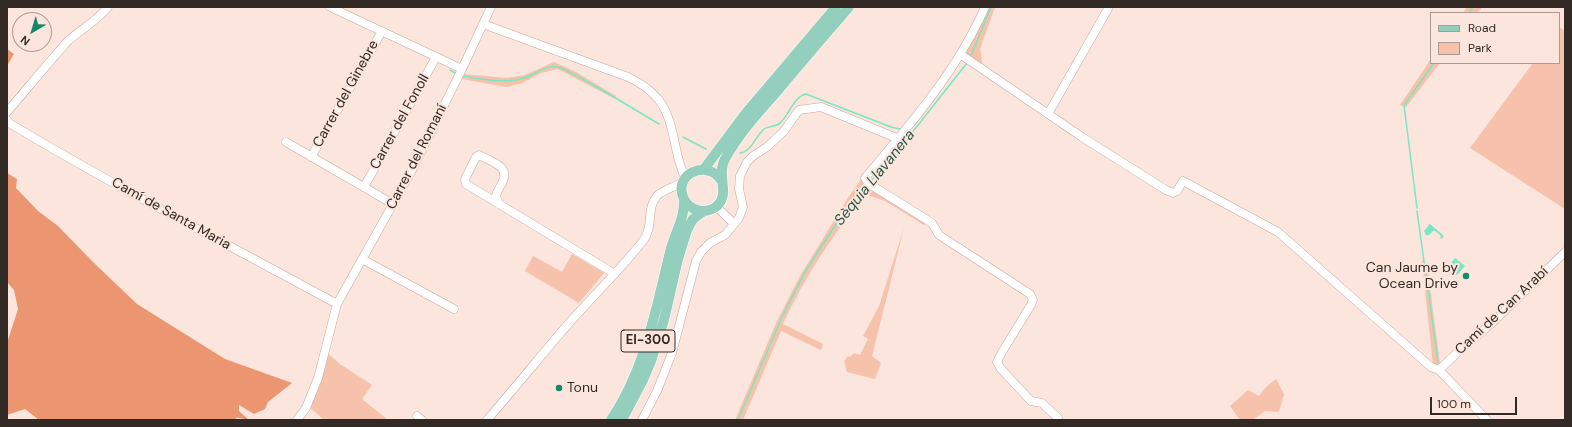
<!DOCTYPE html>
<meta charset="utf-8">
<style>
body{margin:0}
#map{position:relative;width:1572px;height:427px;overflow:hidden;background:#fce5dc;font-family:"DM Sans",sans-serif}
canvas{display:block}
.frame{position:absolute;inset:0;border:8px solid #342a25;pointer-events:none}
.legend{position:absolute;left:1430px;top:12px;width:130px;height:52px;box-sizing:border-box;background:#fce5dc;border:1px solid #ac9a93;margin:0;padding:5px 7px;list-style:none;font-size:12px;color:#342a25}
.legend li{display:flex;align-items:center;gap:8px;height:20px}
.legend b{width:20px;border:1px solid #ac9a93}
.north{position:absolute;left:12px;top:12px;width:40px;height:40px;box-sizing:border-box;background:#fce5dc;border:1px solid #ac9a93;border-radius:50%;rotate:218deg;font-size:11px;font-weight:700;line-height:16px;text-align:center;color:#342a25}
.north::after{content:'';display:block;margin:auto;width:14px;height:18px;background:#12896a;clip-path:polygon(50% 0,100% 100%,50% 72%,0 100%)}
.scale{position:absolute;left:1430px;top:397px;width:87px;height:18px;box-sizing:border-box;border:2px solid #342a25;border-top:0;padding-left:5px;font-size:12px;line-height:14px;white-space:nowrap;color:#342a25;-webkit-text-stroke:3px #fce5dc;paint-order:stroke}
</style>
<div id="map">
<canvas width="1572" height="427"></canvas>
<div class="frame"></div>
<ul class="legend">
<li><b style="height:5px;background:#93cfbc"></b>Road</li>
<li><b style="height:11px;background:#f6c2ac"></b>Park</li>
</ul>
<div class="north">N</div>
<div class="scale">100 m</div>
</div>
<script>
const g = document.querySelector('canvas').getContext('2d');
g.lineJoin = 'round';
function paint(path, color) { g.fillStyle = color; g.fill(path, 'evenodd'); }
function stroke(path, color, width, dash) { g.strokeStyle = color; g.lineWidth = width; g.lineCap = dash ? 'butt' : 'round'; g.setLineDash(dash || []); g.stroke(path); }
function write(font, color, halo, rows, align = 'center') {
  g.font = font + ' "DM Sans",sans-serif'; g.lineWidth = 4; g.setLineDash([]); g.textBaseline = 'middle'; g.strokeStyle = halo; g.fillStyle = color; for (const [text, x, y, turn = 0] of rows) {
    g.save(); g.translate(x, y); g.rotate((+turn || 0) * Math.PI / 180); g.textAlign = isNaN(turn) ? turn : align; if (halo) g.strokeText(text, 0, 0); g.fillText(text, 0, 0); g.restore();
  }
}
paint(new Path2D(`
 M987,7H995L980,49L983,67L963,53Z
 M1467,7H1482L1478,13H1463Z
 M1559,27L1565,31V209L1470,148L1533,63H1559Z
 M1431,59V63H1440L1406,107L1400,105Z
 M554,62L574,71L616,96L615,99L558,69L541,73L522,83L507,87L462,79L463,74L507,78L525,75Z
 M864,175L863,184L927,222L924,225L885,201L870,196L866,191C835,233 804,277 783,324L823,344L821,350L781,331L743,420H735L777,321L800,276L848,198Z
 M904,228L872,356L881,363L875,379L847,372L844,361L848,356L850,357L854,353L860,355L868,339L863,336L879,306Z
 M572,254L604,273L579,303L525,271L533,256L562,272Z
 M1422,260L1427,264L1440,364L1433,366Z
 M327,353L340,364L372,385L362,399L388,420H324L309,407Z
 M1276,379L1284,394L1279,412L1265,411L1253,420H1240L1230,406L1248,390L1259,396L1265,388Z`), '#f6c2ac');
paint(new Path2D(`
 M7,49L14,54L7,66Z
 M7,173L17,179L16,188L38,211L58,226L94,263L137,304L225,359L292,383L268,402L265,409L254,414L239,405V411L249,420C244,420 239,417 236,418V420H39L25,409L7,415V343L18,309L14,290L7,282Z`), '#ec9671');
paint(new Path2D(`
 M1430,224L1444,236L1441,239L1440,238L1441,236L1434,230L1429,235H1426L1424,231Z
 M1455,258L1465,266L1457,275L1448,267Z`), '#79e7c1');
stroke(new Path2D(`
 M1469,13L1473,7
 M970,58L991,7
 M450,70L457,74
 M463,76C483,79 504,84 524,78C535,75 545,65 558,67C564,68 571,74 577,76C605,91 632,108 659,124
 M683,137L706,149
 M740,153C751,152 756,136 764,129C768,126 774,127 779,124C789,116 793,97 806,94L891,127L900,129
 M870,182L896,153L967,63
 M1417,208L1404,105L1434,63
 M1417,211L1438,362
 M738,420L782,317L805,272L845,210L865,186`), '#79e7c1', 1.5);
const minor = new Path2D(`
 M330,7L462,69
 M985,7C957,71 910,125 865,178L868,183L932,223L939,235L1030,294L1033,300L1031,305L1002,352L997,362L1001,369L1031,401L1042,403L1058,418
 M483,24L628,77C666,95 669,115 677,153C679,163 683,171 685,180
 M960,54L1082,137L1166,190L1173,193L1177,191L1183,181L1278,232L1431,367L1439,370L1487,420
 M7,112C27,89 47,64 68,41C81,29 97,21 108,7
 M1048,114L1109,7
 M7,120L9,123C116,187 227,244 337,304
 M286,142L393,204
 M311,157L382,31
 M364,187L436,57
 M499,204L496,196C497,190 501,186 503,181C510,166 490,161 479,155L476,157L466,177L465,180L466,184L615,274
 M716,206L734,224
 M362,259L454,309
 M1439,370L1460,350L1493,322L1565,252
 M417,416L422,420
 M297,420L306,408L318,378L337,304L412,170L462,69L491,7
 M487,420C515,388 542,354 570,322C594,295 620,270 643,241C654,227 646,208 657,196C664,189 676,187 684,181
 M642,420L657,391L672,353L696,261L701,252L710,243L725,235L739,218L743,207L739,189L740,176L747,162L753,156L767,147L784,131L799,110L821,107L899,139`);
const major = new Path2D(`
 M704,169L746,113L836,7
 M721,180C706,158 672,175 684,199C690,211 706,215 717,206C731,193 715,175 726,157C739,134 757,114 774,95C799,65 824,36 849,7
 M611,420C646,368 656,308 671,248C676,231 685,217 684,199
 M622,420L643,380L651,361L664,320L678,259L687,230L693,219L704,211`);
stroke(minor, '#c2a89d', 9);
stroke(major, '#fff', 11);
stroke(minor, '#fff', 8);
stroke(major, '#93cfbc', 10);
for (const [x, y, r, color] of [
 [1466,276,4,"#12896a"],
 [559,388,4,"#12896a"]
]) { const dot = new Path2D(); dot.arc(x, y, r, 0, 2 * Math.PI); g.fillStyle = color; g.fill(dot); stroke(dot, '#fce5dc', 1.5); }
for (const [x, y, w] of [
 [648,341,54]
]) { const box = new Path2D(); box.roundRect(x - w / 2, y - 11, w, 22, 3); g.fillStyle = '#fce5dc'; g.fill(box); stroke(box, '#342a25', 1); }
write('bold 13px', '#342a25', null, [
 ["EI-300",648,341]
]);
write('14px', '#342a25', '#fce5dc', [
 ["Carrer del Ginebre",346,94,-61],
 ["Carrer del Fonoll",400,122,-61],
 ["Carrer del Romaní",417,157,-63],
 ["Camí de Santa Maria",171,214,29],
 ["Camí de Can Arabí",1502,311,-43]
]);
write('14px', '#342a25', '#fce5dc', [
 ["Can Jaume by",1458,268],
 ["Ocean Drive",1458,284],
 ["Tonu",567,388,"left"]
], 'right');
write('italic 15px', '#295848', '#fce5dc', [
 ["Sèquia Llavanera",875,178,-51]
]);
</script>
